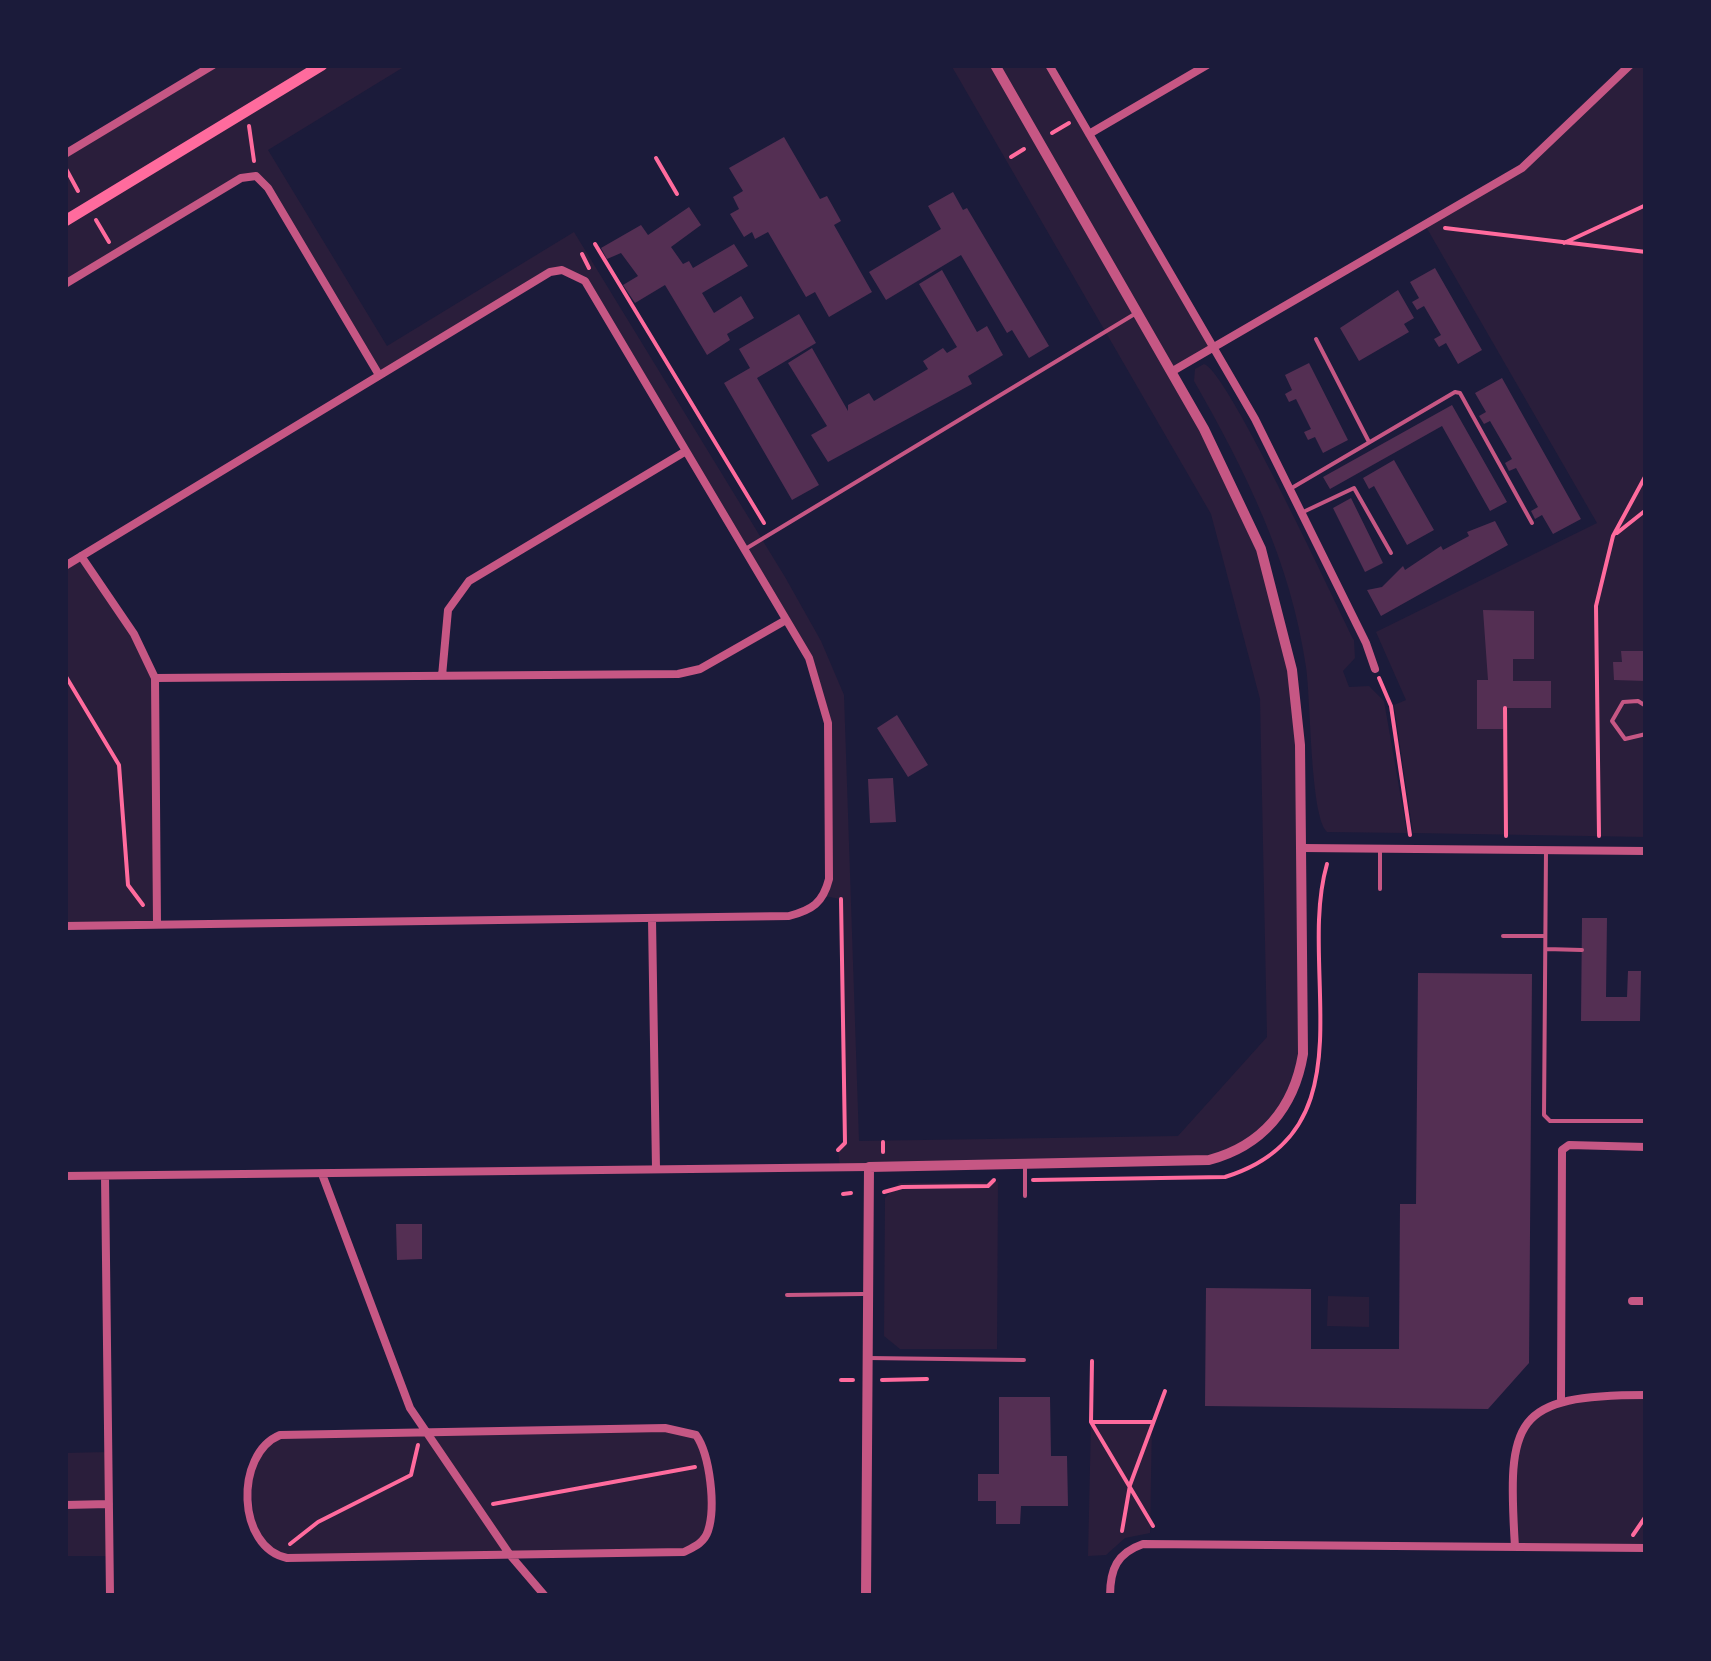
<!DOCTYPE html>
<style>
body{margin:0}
#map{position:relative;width:1711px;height:1661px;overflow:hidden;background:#1b1b3a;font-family:Helvetica,sans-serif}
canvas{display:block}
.frame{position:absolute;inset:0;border:68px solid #1b1b3a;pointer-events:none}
</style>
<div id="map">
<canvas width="1711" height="1661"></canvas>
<div class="frame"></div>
</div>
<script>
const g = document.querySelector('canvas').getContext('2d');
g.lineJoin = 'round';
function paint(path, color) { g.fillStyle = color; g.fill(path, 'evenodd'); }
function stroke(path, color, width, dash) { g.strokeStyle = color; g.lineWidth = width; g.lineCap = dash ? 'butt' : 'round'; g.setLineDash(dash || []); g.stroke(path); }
paint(new Path2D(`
 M213,65H407L268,150L387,346L574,232L785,577L821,641L844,695L859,1141L1178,1136L1267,1037L1260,699L1211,514L951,65H1049L1214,347L1172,371L1234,484L1280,614L1300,745L1303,1054L1276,1119L1222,1157L840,1167L838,1150L845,1142L840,899L825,896L829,879L828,723L809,658L585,281L574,273L550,272L379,375L268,188L250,176L65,284V154Z
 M1630,65H1646V837L1413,833L1394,705L1406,700L1376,632L1597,523L1425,225L1508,177Z
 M1204,364C1227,370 1335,602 1354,640L1355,658L1343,671L1349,687L1369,686L1384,701L1407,833L1327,832C1310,815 1311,700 1306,667C1291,562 1246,472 1194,381L1195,369Z
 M81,556L134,634L155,678L157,924L65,926V566Z
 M998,1182L997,1349H900L884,1336L885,1198L899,1183Z
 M1328,1296L1369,1297V1327L1327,1326Z
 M1646,1395V1548L1515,1546V1449L1519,1435L1550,1404Z
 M1091,1422H1152L1150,1533L1125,1538L1106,1555L1088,1556Z
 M665,1428L696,1435C712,1469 725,1532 684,1552L274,1556L256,1537L250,1476L258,1449L280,1435Z
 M108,1452L110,1556H65V1453Z`), '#2a1e3b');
paint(new Path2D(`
 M784,137L820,199L827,196L841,221L834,225L872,292L829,317L815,292L806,297L768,232L755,239L752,232L744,237L730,214L739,209L733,197L743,191L729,168Z
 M953,192L963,210L967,208L1049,346L1029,358L1012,330L1007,333L961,255L886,300L869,272L941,229L928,206Z
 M689,207L701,225L671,247L683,264L689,261L693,268L734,244L748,266L702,293L714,313L741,296L754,318L727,334L730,340L707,355L665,285L635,303L623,285L638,276L621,253L607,259L601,248L641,225L648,235Z
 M1435,268L1482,350L1458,364L1446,343L1439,347L1434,339L1441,335L1424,306L1417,310L1412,302L1419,298L1410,282Z
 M942,270L977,332L987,326L1003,355L968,376L972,384L828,462L811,435L827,426L788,363L812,348L848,411V405L869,393L874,401L928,369L923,361L943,348L947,353L957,347L919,284Z
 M1398,290L1414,318L1404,324L1409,332L1359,361L1340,328Z
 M799,314L816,343L757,378L819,485L792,500L724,383L750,368L739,349Z
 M1309,363L1348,440L1323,453L1315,437L1308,440L1304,432L1311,429L1296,399L1289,402L1285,394L1292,390L1285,375Z
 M1502,378L1581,519L1553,534L1542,515L1535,519L1531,511L1538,507L1516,468L1509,471L1505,463L1512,459L1490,421L1484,424L1479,416L1486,412L1475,393Z
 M1452,405L1507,502L1490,511L1442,426L1330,489L1323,477Z
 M1394,460L1434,530L1407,545L1374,486L1369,489L1363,478Z
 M1351,498L1383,563L1365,572L1333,508Z
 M1495,521L1508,545L1381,616L1367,590L1382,587L1403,566L1405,570L1441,546L1443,550L1469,536L1467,532Z
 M1483,610L1534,611V659H1513V681H1551V708H1503V729H1477V680H1488Z
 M1621,651H1646V681L1614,680L1613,662H1622Z
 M897,715L928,765L908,777L877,728Z
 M893,778L896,822L870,823L868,779Z
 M1582,918H1607L1606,997H1627L1628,971H1641L1640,1021H1581Z
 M1418,973L1532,974L1529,1363L1488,1409L1205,1406L1206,1288L1311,1289V1349H1399L1400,1204H1416Z
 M396,1224H422V1259L397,1260Z
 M999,1397H1050L1051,1456H1067L1068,1506H1021L1020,1524H996V1501H978V1474H999Z`), '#542f53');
stroke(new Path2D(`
 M249,126L254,161
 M1052,133L1069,123
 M1011,157L1024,149
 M656,158L677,194
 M65,167L78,191
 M96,220L109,242
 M1445,228L1646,252
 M1564,243L1646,205
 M595,244L764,523
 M582,254L589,268
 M1617,533L1646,510
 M65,675L119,765L128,885L143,905
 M1379,678L1391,706L1410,835
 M1505,708L1506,836
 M1599,836L1596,606L1613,536L1646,475
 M838,1150L845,1143L841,899
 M883,1152V1142
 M1033,1180L1225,1177C1373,1131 1296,971 1327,864
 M884,1192L902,1187L988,1186L994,1180
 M843,1194L851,1193
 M1092,1361L1091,1422L1153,1526
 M841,1380H853
 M882,1380L927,1379
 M1091,1422H1152
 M493,1504L695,1467
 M1122,1531L1130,1485L1165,1391
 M1633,1535L1646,1516
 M290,1544L318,1522L411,1475L418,1445`), '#ff6b9d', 4);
stroke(new Path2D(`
 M1316,339L1369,442
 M1290,489L1455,392L1460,393L1532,523
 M1301,513L1354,488L1391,553
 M747,548L1133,315
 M1646,706L1638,701L1623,702L1612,721L1625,739L1646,734
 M1546,850L1544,1115L1550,1121H1646
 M1380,889V848
 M1503,936H1544
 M1546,949L1582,950
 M1025,1196V1165
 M787,1295L863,1294
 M868,1358L1024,1360`), '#c65784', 4);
stroke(new Path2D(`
 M1049,65L1255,419L1366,643L1375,669
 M1089,134L1207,65
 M65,154L213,65
 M65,284L241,178L256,176L268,188L379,375
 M1171,372L1522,168L1630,65
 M81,556L134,634L155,678L157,924
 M65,566L550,272L562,270L585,281L809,658L828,723L829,879C823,903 812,910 789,916L65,926
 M442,676L448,610L469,581L686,451
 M155,678L678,674L700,669L786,620
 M1303,848L1646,851
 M652,919L656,1169
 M322,1174L410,1408L510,1555L545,1596
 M65,1176L869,1167
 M105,1176L110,1596
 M1632,1301H1646
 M1561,1399L1562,1150L1569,1145L1646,1147
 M665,1428L696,1435C710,1455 716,1507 708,1531C704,1543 694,1547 684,1552L287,1558C237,1548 234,1454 280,1435Z
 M65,1505L109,1504
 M1515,1547C1507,1419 1513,1395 1646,1395
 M1110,1596C1110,1569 1117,1553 1143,1544L1646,1548`), '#c65784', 8);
stroke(new Path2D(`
 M866,1596L869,1167L1209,1160C1262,1146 1294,1108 1303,1054L1300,745L1292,670L1261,549L1204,429L995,65`), '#c65784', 10);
stroke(new Path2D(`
 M65,221L322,65`), '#ff6b9d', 11);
</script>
